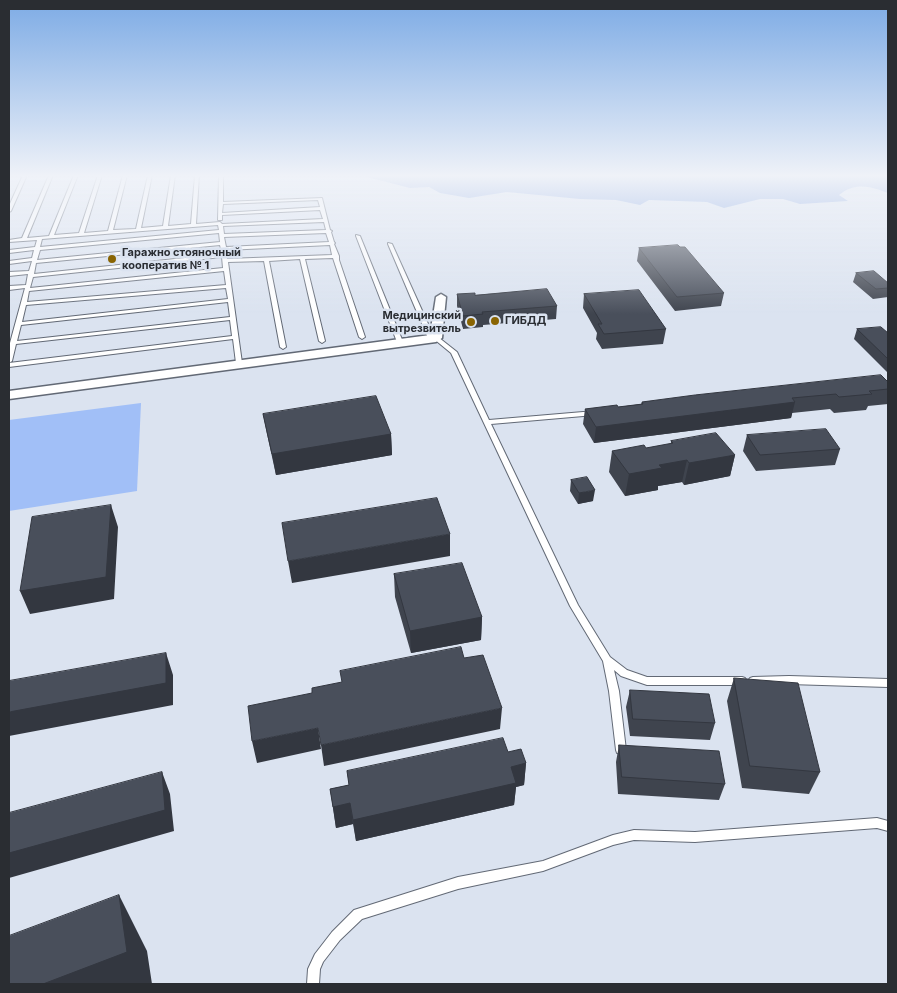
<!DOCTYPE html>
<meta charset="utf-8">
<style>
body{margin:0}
#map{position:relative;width:897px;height:993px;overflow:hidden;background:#dbe3f0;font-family:Inter,sans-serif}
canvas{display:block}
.frame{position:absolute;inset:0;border:10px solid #2a2d32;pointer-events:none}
</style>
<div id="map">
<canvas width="897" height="993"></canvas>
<div class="frame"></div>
</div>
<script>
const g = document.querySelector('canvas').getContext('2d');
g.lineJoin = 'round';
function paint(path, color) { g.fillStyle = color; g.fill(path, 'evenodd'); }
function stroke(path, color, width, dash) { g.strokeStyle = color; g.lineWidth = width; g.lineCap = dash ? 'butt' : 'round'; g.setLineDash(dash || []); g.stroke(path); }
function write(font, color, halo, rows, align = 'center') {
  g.font = font + ' Inter,sans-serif'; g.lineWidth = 5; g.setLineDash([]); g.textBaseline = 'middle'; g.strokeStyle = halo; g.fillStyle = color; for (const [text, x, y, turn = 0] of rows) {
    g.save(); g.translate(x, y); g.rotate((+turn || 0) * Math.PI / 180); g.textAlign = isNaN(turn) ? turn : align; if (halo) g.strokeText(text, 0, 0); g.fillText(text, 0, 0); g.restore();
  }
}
paint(new Path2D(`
 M141,403L137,491L9,511V420Z`), '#a1bff7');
paint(new Path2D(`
 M359,175H888V193C870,186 855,182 839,195L848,201L800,204L783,199H760L724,208L707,202L649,200L640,205L616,200L580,199L507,192L469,198L440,193L429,187L410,188Z`), '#7c9ee0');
const lane = new Path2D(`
 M23,175H27L11,211L9,212V206Z
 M49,175H53L27,238L49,236L74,175H78L54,235L79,233L98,175H102L84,233L108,231L123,175H127L113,230L136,229L148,175H152L141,228L163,226L171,175H175L168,226L191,224L195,175H199L196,224L220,222L222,224L323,219L320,210L222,215V220H218L219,175H223V202L322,198L330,230L332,231L331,232L334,242L335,243L334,244L339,256V260L365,337L362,339L359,337L333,258L305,259L325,341L322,343L319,341L300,259L269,261L286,347L283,349L280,347L264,261L228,262L242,363L241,364H237L236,363L233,339L9,367V363L232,336L230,320L16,344L12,361L9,363L10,343L25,288L9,290V286L26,285L28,274L9,276V272L29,271L32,261L9,264V261L32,258L34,250L9,253V250L35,247L37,240L9,242V240L22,238ZM318,200L320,207L222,213L223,204ZM324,222L326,230L224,234L223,226ZM218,225L219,230L40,247L42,239ZM219,233L220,242L37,260L40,250ZM326,233L329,242L226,247L224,237ZM220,245L222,254L34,274L36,263ZM330,245L332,255L227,259L226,250ZM222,257L223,268L30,288L33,277ZM224,271L226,285L27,302L29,291ZM226,288L228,299L22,322L26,305ZM228,302L230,317L17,341L21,325Z
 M356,235L360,236L403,342L402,343L400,344L397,342L356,236Z
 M388,243L392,244L434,337H438L457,352L489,420L595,411L598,413L595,415L491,424L578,605L610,657L627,670L647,677H742L745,678L747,681L745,684L742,685H647L621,676L614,670L619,691L626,750L625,753L621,754L617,753L616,750L609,691L603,661L570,606L451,353L434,339L431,340L428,338L388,244Z
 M789,676L888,679V687L789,684L753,685L750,684L748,681L750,678L753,677Z
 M877,818L888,821V831L877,828L695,842L634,840L613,845L543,871L458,889L362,919L340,940L323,962L320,969L319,984H307L308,969L315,954L332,932L354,910L458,877L543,861L613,835L634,830L695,832Z`);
const street = new Path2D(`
 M441,294L446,297L442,338L436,342L9,399V391L430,335L436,297Z`);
stroke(lane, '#626975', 2);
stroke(street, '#626975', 3);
paint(lane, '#fff');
paint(street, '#fff');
paint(new Path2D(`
 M639,248L724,293L721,306L675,311L637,261Z
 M856,273L888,283V297L873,299L853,282Z
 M457,294L475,295L557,306L556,319L483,325V327L463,329L457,306Z
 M584,294L666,329L663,344L602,349L596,339L597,333L583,308Z
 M857,329L888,333V373L854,339Z
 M888,382V404L868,406L866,410L834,413L830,409L792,413L791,418L594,443L583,424L585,409L618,407L641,404L642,402Z
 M263,414L391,434L392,455L276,475L267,434Z
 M747,435L840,449L835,465L756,471L743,451Z
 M671,441L735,455L730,476L684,485L682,482L658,486V490L625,496L609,472L612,451L646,448L671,444Z
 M571,480L593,501L578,504L570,491Z
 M394,574L482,617L481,640L411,653L395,597Z
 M734,678L820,772L809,794L742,788L727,701Z
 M630,690L715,723L710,740L630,736L626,707Z
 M619,745L725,784L719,800L618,794L616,762Z
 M508,752L526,763L524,785L516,787L514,805L356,841L353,824L336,828L330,789L349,785L347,771Z`), '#3f444e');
paint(new Path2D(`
 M795,402L791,418L594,443L596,427Z
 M391,434L392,455L276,475L272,454Z
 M735,455L730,476L684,485L689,463Z
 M687,460L682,482L658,486V490L625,496L629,474L659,465Z
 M595,490L593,501L578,504L579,493Z
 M111,505L118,527L114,599L30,614L20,591Z
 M450,534V556L292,583L288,561Z
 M482,617L481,640L411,653L410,631Z
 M166,653L173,675V705L9,736V712Z
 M502,708L500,729L324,766L321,745Z
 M318,728L321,749L257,763L252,741Z
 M526,763L524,785L516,787L514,805L356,841L353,820L511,767Z
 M162,772L170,794L174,831L9,878V853Z
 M350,803L353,824L336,828L333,807Z
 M119,895L147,951L152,984H43Z`), '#333740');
const building = new Path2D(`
 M678,245L680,247H685L724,293L677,297L639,248Z
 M874,271L888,283V288L876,289L856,273Z
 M547,289L557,306L482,312L483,314L463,316L457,294L475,293V295Z
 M639,290L666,329L604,334L598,324H602L584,294Z
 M881,327L888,333V359L857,329Z
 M881,375L888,382V389L869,391L872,394L839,397L836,394L792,398L795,402L596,427L585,409L617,405L618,407L643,404L642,402L695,395Z
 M376,396L391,434L272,454L263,414Z
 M826,429L840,449L760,455L747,435Z
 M716,433L735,455L689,463L687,460L659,465L662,468L629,474L612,451L644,445L646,448L673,443L671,441Z
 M587,477L595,490L579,493L571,480Z
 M437,498L450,534L288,561L282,523Z
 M111,505L106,577L20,591L32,517Z
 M462,563L482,617L410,631L394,574Z
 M461,647L464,658L483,655L502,708L321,745L318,728L252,741L248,706L312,693V688L342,682L340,671Z
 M166,653V683L9,712V681Z
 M734,678L798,683L820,772L750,766Z
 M630,690L709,694L715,723L633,719Z
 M503,738L508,752L521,749L526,763L511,767L516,783L353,820L350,803L333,807L330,789L349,785L347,771Z
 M619,745L719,751L725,784L622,777Z
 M162,772L165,810L9,853V813Z
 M119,895L127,952L43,984H9V936Z`);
paint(building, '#494f5b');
stroke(building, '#333740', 1);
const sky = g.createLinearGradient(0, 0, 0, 314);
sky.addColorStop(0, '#7dabe5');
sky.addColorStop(0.56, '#eff2f8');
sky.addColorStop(1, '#eff2f800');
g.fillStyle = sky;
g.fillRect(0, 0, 897, 314);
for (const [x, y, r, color] of [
 [112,259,5,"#896402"],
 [495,321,5,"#896402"],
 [471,322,5,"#896402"]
]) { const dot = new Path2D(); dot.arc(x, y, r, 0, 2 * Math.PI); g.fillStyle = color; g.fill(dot); stroke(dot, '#dbe3f0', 2); }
write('bold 11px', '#2a2d32', '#dbe3f0', [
 ["Гаражно стояночный",122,253],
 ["кооператив № 1",122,266],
 ["Медицинский",461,316,"right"],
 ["вытрезвитель",461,329,"right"],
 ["ГИБДД",505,321]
], 'left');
</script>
